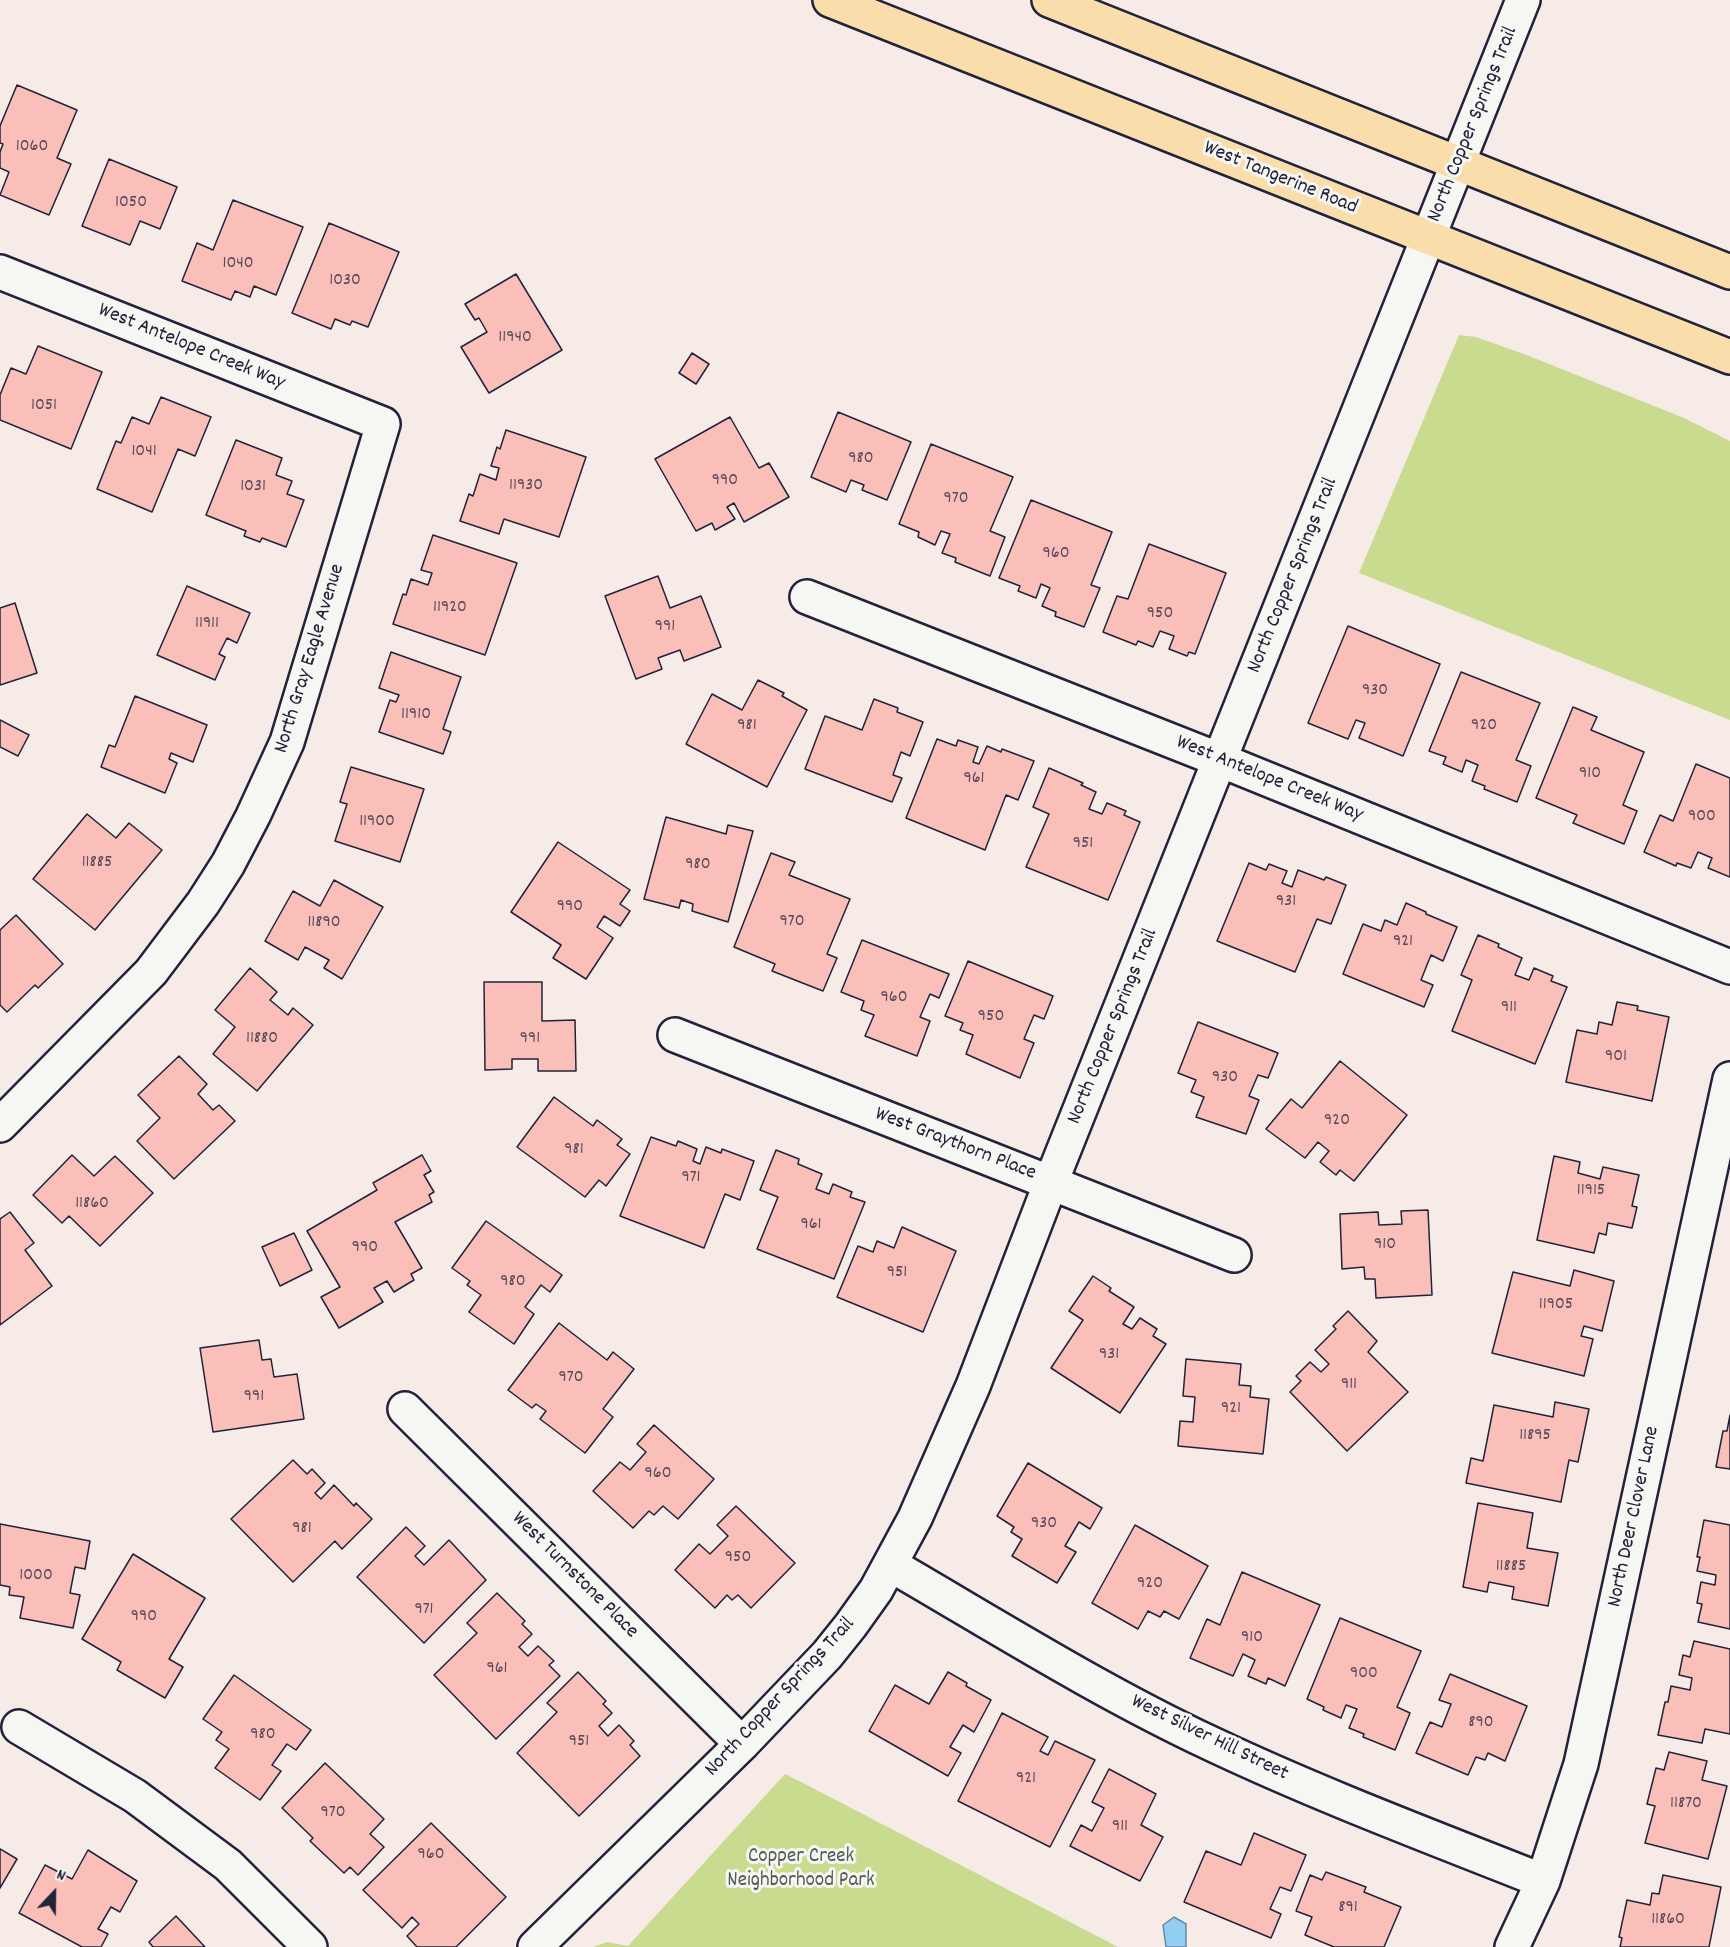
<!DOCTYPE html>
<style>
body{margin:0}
#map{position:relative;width:1730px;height:1947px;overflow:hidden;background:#f7ebe7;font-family:Dekko,sans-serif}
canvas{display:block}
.north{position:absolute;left:24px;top:1863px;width:60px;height:60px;-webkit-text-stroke:4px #f6f6f2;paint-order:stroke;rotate:22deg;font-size:16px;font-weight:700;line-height:24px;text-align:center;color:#22223b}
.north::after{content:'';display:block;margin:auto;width:21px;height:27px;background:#22223b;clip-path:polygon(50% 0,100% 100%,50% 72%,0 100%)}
</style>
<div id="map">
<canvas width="1730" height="1947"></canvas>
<div class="north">N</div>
</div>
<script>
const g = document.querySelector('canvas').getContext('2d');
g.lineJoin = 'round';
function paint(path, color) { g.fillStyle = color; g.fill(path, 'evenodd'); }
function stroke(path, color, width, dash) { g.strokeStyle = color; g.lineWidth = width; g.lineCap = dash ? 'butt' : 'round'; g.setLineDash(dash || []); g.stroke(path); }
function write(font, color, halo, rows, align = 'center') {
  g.font = font + ' Dekko,sans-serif'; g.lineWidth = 6; g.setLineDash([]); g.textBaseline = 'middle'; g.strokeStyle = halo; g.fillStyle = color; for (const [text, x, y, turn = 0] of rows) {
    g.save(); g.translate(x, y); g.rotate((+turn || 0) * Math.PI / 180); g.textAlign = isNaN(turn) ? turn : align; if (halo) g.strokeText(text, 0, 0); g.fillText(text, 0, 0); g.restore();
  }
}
paint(new Path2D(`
 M1459,335L1476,337L1524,354L1684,418L1730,441V720L1359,573Z
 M785,1774L807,1785L1118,1947H593L607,1942L628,1946Z`), '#c9db8f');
const water = new Path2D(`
 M1174,1917L1186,1924V1947H1166L1163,1925Z`);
paint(water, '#92cdf2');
stroke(water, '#6589a9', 1.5);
const building = new Path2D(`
 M17,85L77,110L57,158L71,164L49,215L0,195L9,172L0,168V152L3,144L0,143V126Z
 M109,159L177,187L160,229L140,221L130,245L82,226Z
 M233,200L303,227L276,295L254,286L250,297L235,291L231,300L182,281L197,243L213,250Z
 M329,223L399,252L368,327L352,321L350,325L335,319L331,329L292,313Z
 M516,274L562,350L489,393L461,347L487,332L479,318L475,320L465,304Z
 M38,346L102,372L71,449L0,420V395L11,368L26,374Z
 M692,353L709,364L696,384L679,373Z
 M161,397L211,417L195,456L178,449L152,512L97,489L116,441L121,443L132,417L149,424Z
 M838,412L911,442L887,500L862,490L864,485L851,480L846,492L811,477Z
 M730,417L759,468L769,463L789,497L744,522L734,503L727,507L735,519L715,530L712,523L696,531L655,459Z
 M506,430L586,457L559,537L504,519L499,534L460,521L469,494L473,496L480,474L496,480L499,468L491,466L497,447L500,449Z
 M236,440L282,458L276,475L292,481L287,494L304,500L286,547L262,538L260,542L244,536L246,531L206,515Z
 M931,444L1013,477L990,531L1005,537L990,576L955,562L956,558L942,553L950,534L941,531L935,545L918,537L919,532L899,524Z
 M1031,500L1112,532L1091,585L1100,588L1084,627L1055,616L1056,612L1042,606L1050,588L1041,584L1036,598L1018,591L1020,586L999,578Z
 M433,535L517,563L485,655L393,624L403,594L406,595L411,579L428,585L432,573L421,570Z
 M1149,544L1226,573L1195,654L1189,652L1187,656L1169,649L1174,636L1160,631L1153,647L1138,641L1136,645L1103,632L1117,596L1128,599Z
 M658,576L670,608L701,596L721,647L684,661L680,650L658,658L662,669L636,679L605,596Z
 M187,586L250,613L237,643L227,638L219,654L225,657L215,680L157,655Z
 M15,603L37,673L0,685V608Z
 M1348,626L1440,664L1403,756L1359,738L1365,723L1356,720L1348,739L1308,723Z
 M391,652L461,677L443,729L451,732L443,754L379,732L390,700L396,702L399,695L379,688Z
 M1461,672L1540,703L1516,760L1531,766L1517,802L1484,789L1485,786L1472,781L1478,765L1466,760L1462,772L1443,764L1446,757L1429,751Z
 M758,680L784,693L782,696L807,710L767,787L686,744L712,694L742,710Z
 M135,696L207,725L193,762L171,753L169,759L177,763L165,793L101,767L109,745L115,747Z
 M874,699L898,708L897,712L923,722L910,756L901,752L893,775L902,778L892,802L805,769L825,716L862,730Z
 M1573,707L1597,717L1591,730L1644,752L1623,805L1637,811L1624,844L1573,823L1577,815L1536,798Z
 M0,720L29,735L18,756L0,747Z
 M937,739L956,746L958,740L978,747L973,762L979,764L987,746L1001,752L1002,749L1034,761L1018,800L1006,795L985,850L906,818Z
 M1696,764L1730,778V877L1708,868L1712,858L1698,852L1691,868L1677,863L1676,866L1644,852L1660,815L1673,821Z
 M351,767L424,789L400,862L335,841L347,804L340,802Z
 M1049,768L1083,783L1081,785L1096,792L1089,809L1102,814L1107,803L1126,811L1124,815L1140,822L1108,900L1026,867L1049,814L1033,807Z
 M87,814L116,838L129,823L162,850L95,930L33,879Z
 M666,817L726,834L728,825L753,831L728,922L692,911L693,904L681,900L679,908L644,899Z
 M558,842L630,890L620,904L630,911L620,926L604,916L597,927L613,938L586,979L553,958L561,945L511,912Z
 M771,853L795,862L789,875L850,899L827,954L837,958L823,991L772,971L775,964L734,947Z
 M1249,863L1266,870L1269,864L1287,871L1282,883L1292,887L1298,870L1324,880L1326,877L1346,885L1331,924L1317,919L1295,972L1217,941Z
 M334,880L383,907L342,979L324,968L329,960L305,947L298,960L265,941L293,891L320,906Z
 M1406,903L1426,912V914L1457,927L1443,961L1431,955L1421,980L1433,985L1424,1007L1343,974L1363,924L1381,931L1385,920L1397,925Z
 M16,915L63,964L38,988L35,985L7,1012L0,1005V930Z
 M1478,935L1499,944L1498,947L1522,958L1515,975L1529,980L1534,968L1553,976L1551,981L1567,987L1535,1064L1452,1031L1472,980L1461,975Z
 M862,940L949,974L939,998L930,994L920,1017L930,1021L917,1056L865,1036L874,1015L861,1010L864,1001L841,992Z
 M968,961L1053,996L1044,1019L1034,1015L1024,1039L1034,1043L1020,1078L966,1054L973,1035L960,1030L963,1023L945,1016Z
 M250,968L277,992L270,1000L288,1015L293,1008L313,1025L257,1091L213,1054L235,1027L215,1010Z
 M484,982H542V1021L575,1020L576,1071H538V1059H512V1069L485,1070Z
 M1617,1002L1638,1006L1637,1010L1669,1017L1652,1101L1566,1082L1577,1030L1597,1034L1599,1022L1612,1025Z
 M1198,1022L1278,1053L1268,1078L1258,1075L1249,1096L1259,1100L1246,1134L1196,1117L1204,1097L1191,1092L1196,1080L1178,1073Z
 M179,1056L207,1084L198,1094L213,1110L219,1105L235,1121L174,1179L137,1141L160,1118L138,1095Z
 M1340,1061L1407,1115L1354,1181L1340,1170L1336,1175L1320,1162L1329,1151L1318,1142L1305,1158L1266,1129L1291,1099L1302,1108Z
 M554,1097L593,1126L597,1120L622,1139L617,1145L630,1154L606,1186L599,1180L585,1197L517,1147Z
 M651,1137L676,1146L678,1141L697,1149L693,1161L700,1164L706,1147L721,1153L722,1149L754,1161L740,1200L725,1194L704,1248L620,1216Z
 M776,1150L799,1159L798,1164L822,1174L816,1189L829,1194L833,1184L852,1192L850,1197L865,1202L834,1279L757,1249L778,1197L760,1190Z
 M72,1155L94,1176L115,1156L153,1193L100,1246L69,1216L62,1223L33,1195Z
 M422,1155L431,1171L424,1175L434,1192L429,1195L432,1202L395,1222L422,1268L411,1274L414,1280L394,1292L387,1281L374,1288L383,1302L339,1328L321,1297L340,1287L307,1231L377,1190L373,1183Z
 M1554,1156L1580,1162L1578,1173L1600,1179L1603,1167L1639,1175L1632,1206L1637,1207L1632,1228L1608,1223L1606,1235L1599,1233L1594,1253L1537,1240Z
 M1428,1210L1432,1295L1376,1298L1375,1279H1365L1364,1267L1342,1269L1340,1214L1378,1212L1379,1225L1402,1224L1401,1211Z
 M10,1212L34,1243L25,1250L52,1286L0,1325V1219Z
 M486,1221L562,1275L550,1292L541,1285L525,1307L534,1314L514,1344L469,1312L481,1295L467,1285L470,1281L452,1268Z
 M902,1227L956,1251L923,1332L837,1297L858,1246L873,1252L877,1241L894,1248Z
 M294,1233L312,1270L280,1286L262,1247Z
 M1574,1270L1614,1281L1602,1331L1584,1326L1581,1336L1593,1339L1584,1376L1492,1353L1513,1272L1570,1286Z
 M1093,1276L1111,1288L1109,1291L1134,1307L1123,1324L1132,1329L1140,1318L1157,1329L1153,1336L1166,1344L1120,1413L1051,1368L1083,1320L1069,1311Z
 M1348,1311L1377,1341L1368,1352L1408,1392L1347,1451L1290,1392L1301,1381L1296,1376L1310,1362L1321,1372L1329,1364L1315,1350L1336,1329L1333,1326Z
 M559,1323L607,1360L613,1352L634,1369L603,1409L613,1417L585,1453L540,1419L546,1411L536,1404L532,1408L508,1390Z
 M259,1340L262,1360L271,1359L274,1377L297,1374L304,1419L213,1432L200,1348Z
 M1186,1359L1241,1364L1239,1385L1251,1386L1250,1397L1269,1399L1263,1454L1178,1446L1180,1421L1193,1422L1195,1397L1183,1396Z
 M1555,1402L1589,1409L1578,1462L1569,1460L1561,1502L1466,1483L1471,1458L1483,1461L1494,1405L1553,1417Z
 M1730,1415V1469L1716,1467L1723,1431H1727Z
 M654,1425L714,1479L678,1519L663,1506L654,1515L649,1511L633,1528L593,1491L620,1462L630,1470L646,1452L637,1444Z
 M293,1460L307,1474L312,1469L325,1483L315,1493L321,1499L334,1485L354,1506L356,1503L372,1519L342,1549L335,1541L293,1582L231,1519Z
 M1028,1463L1102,1508L1090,1529L1079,1522L1065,1546L1076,1552L1057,1583L1012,1556L1022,1539L1011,1532L1014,1527L997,1516Z
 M1478,1503L1533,1513L1527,1548L1558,1553L1548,1606L1512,1599L1514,1587L1489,1582L1487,1592L1463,1587Z
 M736,1506L795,1563L751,1608L738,1595L732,1600L727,1595L715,1608L675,1570L699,1544L710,1554L728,1536L717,1525Z
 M1704,1520L1730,1525V1629L1698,1622L1702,1604L1697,1603L1701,1582L1715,1585L1716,1575L1697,1571L1700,1557H1697Z
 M0,1524L90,1541L85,1569L75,1567L70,1593L80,1595L73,1628L20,1618L24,1597L9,1595L10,1587L0,1585Z
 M1135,1525L1208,1566L1179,1619L1164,1611L1160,1617L1148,1611L1138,1629L1092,1603Z
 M406,1527L425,1546L415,1556L424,1565L449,1540L486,1580L424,1643L357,1577Z
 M133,1554L205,1598L169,1659L183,1667L165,1698L117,1670L121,1662L82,1639Z
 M1242,1572L1320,1605L1285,1686L1268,1678L1266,1684L1248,1676L1255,1660L1243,1654L1233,1676L1190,1658L1207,1619L1220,1625Z
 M497,1593L525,1621L522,1624L532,1634L519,1647L528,1656L538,1646L554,1661L549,1665L560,1676L496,1739L434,1675L477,1633L467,1623Z
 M1340,1618L1421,1651L1397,1707L1410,1713L1395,1750L1363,1737L1364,1734L1349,1728L1357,1709L1346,1705L1341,1718L1323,1710L1324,1707L1307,1699Z
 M1694,1641L1730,1649V1734L1705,1729L1702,1743L1658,1735L1665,1702H1668L1671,1686L1690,1690L1692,1678L1679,1675L1683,1655L1690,1657Z
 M578,1672L606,1701L603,1704L612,1713L599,1726L608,1736L619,1725L634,1741L630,1745L640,1756L579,1816L517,1753L557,1712L547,1703Z
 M948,1672L967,1683L966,1686L991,1700L974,1732L963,1725L950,1747L961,1753L948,1776L869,1731L895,1685L929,1704Z
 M1450,1674L1527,1706L1505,1761L1488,1753L1485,1760L1476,1757L1468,1775L1416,1753L1430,1722L1442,1727L1451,1704L1439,1700Z
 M234,1675L311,1730L296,1750L287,1744L272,1765L281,1771L260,1800L215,1768L229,1749L216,1740L222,1732L203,1719Z
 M1002,1713L1048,1737L1040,1751L1048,1755L1055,1741L1095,1760L1050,1847L958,1801Z
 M1669,1752L1707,1761L1702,1780L1727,1786L1708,1859L1645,1843L1655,1806L1647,1804L1656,1768L1664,1770Z
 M325,1763L384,1819L370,1834L384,1847L358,1875L350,1867L344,1873L310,1841L313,1838L282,1808Z
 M1109,1769L1156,1794L1141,1825L1163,1837L1140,1881L1070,1846L1081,1825L1092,1831L1104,1808L1092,1802Z
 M431,1823L506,1897L456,1947H417L407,1936L419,1924L412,1917L402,1928L363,1890Z
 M1254,1833L1306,1855L1291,1891L1280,1887L1270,1909L1281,1914L1271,1938L1184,1902L1206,1851L1241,1865Z
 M0,1849L17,1859L0,1888Z
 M88,1850L137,1881L120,1912L111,1907L98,1929L108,1934L101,1947H82L19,1913L45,1865L72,1879Z
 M1326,1872L1366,1887L1364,1892L1401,1907L1384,1947H1334L1305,1935L1312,1917L1296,1911L1310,1875L1322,1880Z
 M1663,1875L1721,1887L1709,1947H1620L1622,1938L1619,1937L1627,1900L1650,1905L1652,1893L1659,1894Z
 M176,1916L205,1947H153L149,1942Z`);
paint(building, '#fbbfb9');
stroke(building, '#22223b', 1.5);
const minor = new Path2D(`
 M0,272L383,424L287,742L253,816L228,864L203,903L151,972L0,1125
 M807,597L1220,760L1730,967
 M675,1035L1234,1255
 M405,1409L742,1744
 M891,1565C996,1626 1101,1692 1212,1744C1320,1795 1432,1837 1543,1881
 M19,1727L135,1796L228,1865L310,1947
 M535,1947L742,1744L827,1655L851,1625L876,1590L915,1518L973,1386L1051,1182L1523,0
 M1512,1947L1543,1881L1581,1764L1730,1079`);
const major = new Path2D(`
 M830,0L1730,357
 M1049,0L1730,272`);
stroke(minor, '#22223b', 38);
stroke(major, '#22223b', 38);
stroke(minor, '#f6f6f2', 33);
stroke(major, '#f9deab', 33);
write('18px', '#58495a', null, [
 ["1060",32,148],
 ["1050",131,204],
 ["1040",238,265],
 ["1030",345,282],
 ["11940",515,339],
 ["1051",44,407],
 ["1041",144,453],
 ["980",861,460],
 ["990",725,482],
 ["11930",526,487],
 ["1031",253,488],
 ["970",956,500],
 ["960",1056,555],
 ["11920",450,609],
 ["950",1160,615],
 ["11911",207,625],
 ["991",665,628],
 ["930",1375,692],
 ["11910",416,716],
 ["981",747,727],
 ["920",1484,727],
 ["910",1590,775],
 ["961",974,780],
 ["900",1702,818],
 ["11900",377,823],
 ["951",1083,845],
 ["11885",97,864],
 ["980",698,866],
 ["931",1286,903],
 ["990",570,908],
 ["970",792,923],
 ["11890",324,924],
 ["921",1403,943],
 ["960",894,999],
 ["911",1509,1009],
 ["950",991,1018],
 ["11880",262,1040],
 ["991",530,1040],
 ["901",1616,1058],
 ["930",1225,1079],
 ["920",1337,1122],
 ["981",574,1151],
 ["971",691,1179],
 ["11915",1591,1192],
 ["11860",92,1205],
 ["961",811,1226],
 ["910",1385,1246],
 ["990",365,1249],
 ["951",897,1274],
 ["980",513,1283],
 ["11905",1556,1306],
 ["931",1109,1356],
 ["970",571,1379],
 ["911",1349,1386],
 ["991",254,1398],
 ["921",1231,1410],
 ["11895",1535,1437],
 ["960",658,1475],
 ["930",1044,1525],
 ["981",302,1530],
 ["950",738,1559],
 ["11885",1511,1568],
 ["1000",36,1577],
 ["920",1150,1585],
 ["971",424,1611],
 ["990",144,1618],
 ["910",1252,1639],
 ["961",497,1670],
 ["900",1364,1675],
 ["890",1481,1724],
 ["980",263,1736],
 ["951",579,1743],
 ["921",1026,1780],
 ["11870",1686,1805],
 ["970",333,1814],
 ["911",1120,1828],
 ["960",431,1856],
 ["891",1348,1909],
 ["11860",1668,1921]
]);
write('21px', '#22223b', '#f6f6f2', [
 ["North Copper Springs Trail",1474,125,-68],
 ["West Tangerine Road",1280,179,22],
 ["West Antelope Creek Way",191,348,22],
 ["North Copper Springs Trail",1294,576,-68],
 ["North Gray Eagle Avenue",311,659,-73],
 ["West Antelope Creek Way",1269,780,22],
 ["North Copper Springs Trail",1114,1027,-68],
 ["West Graythorn Place",955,1145,21],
 ["North Deer Clover Lane",1635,1517,-78],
 ["West Turnstone Place",574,1576,45],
 ["North Copper Springs Trail",781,1698,-47],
 ["West Silver Hill Street",1209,1739,26]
]);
write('21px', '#545a54', '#f6f6f2', [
 ["Copper Creek",801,1858],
 ["Neighborhood Park",801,1882]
]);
</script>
